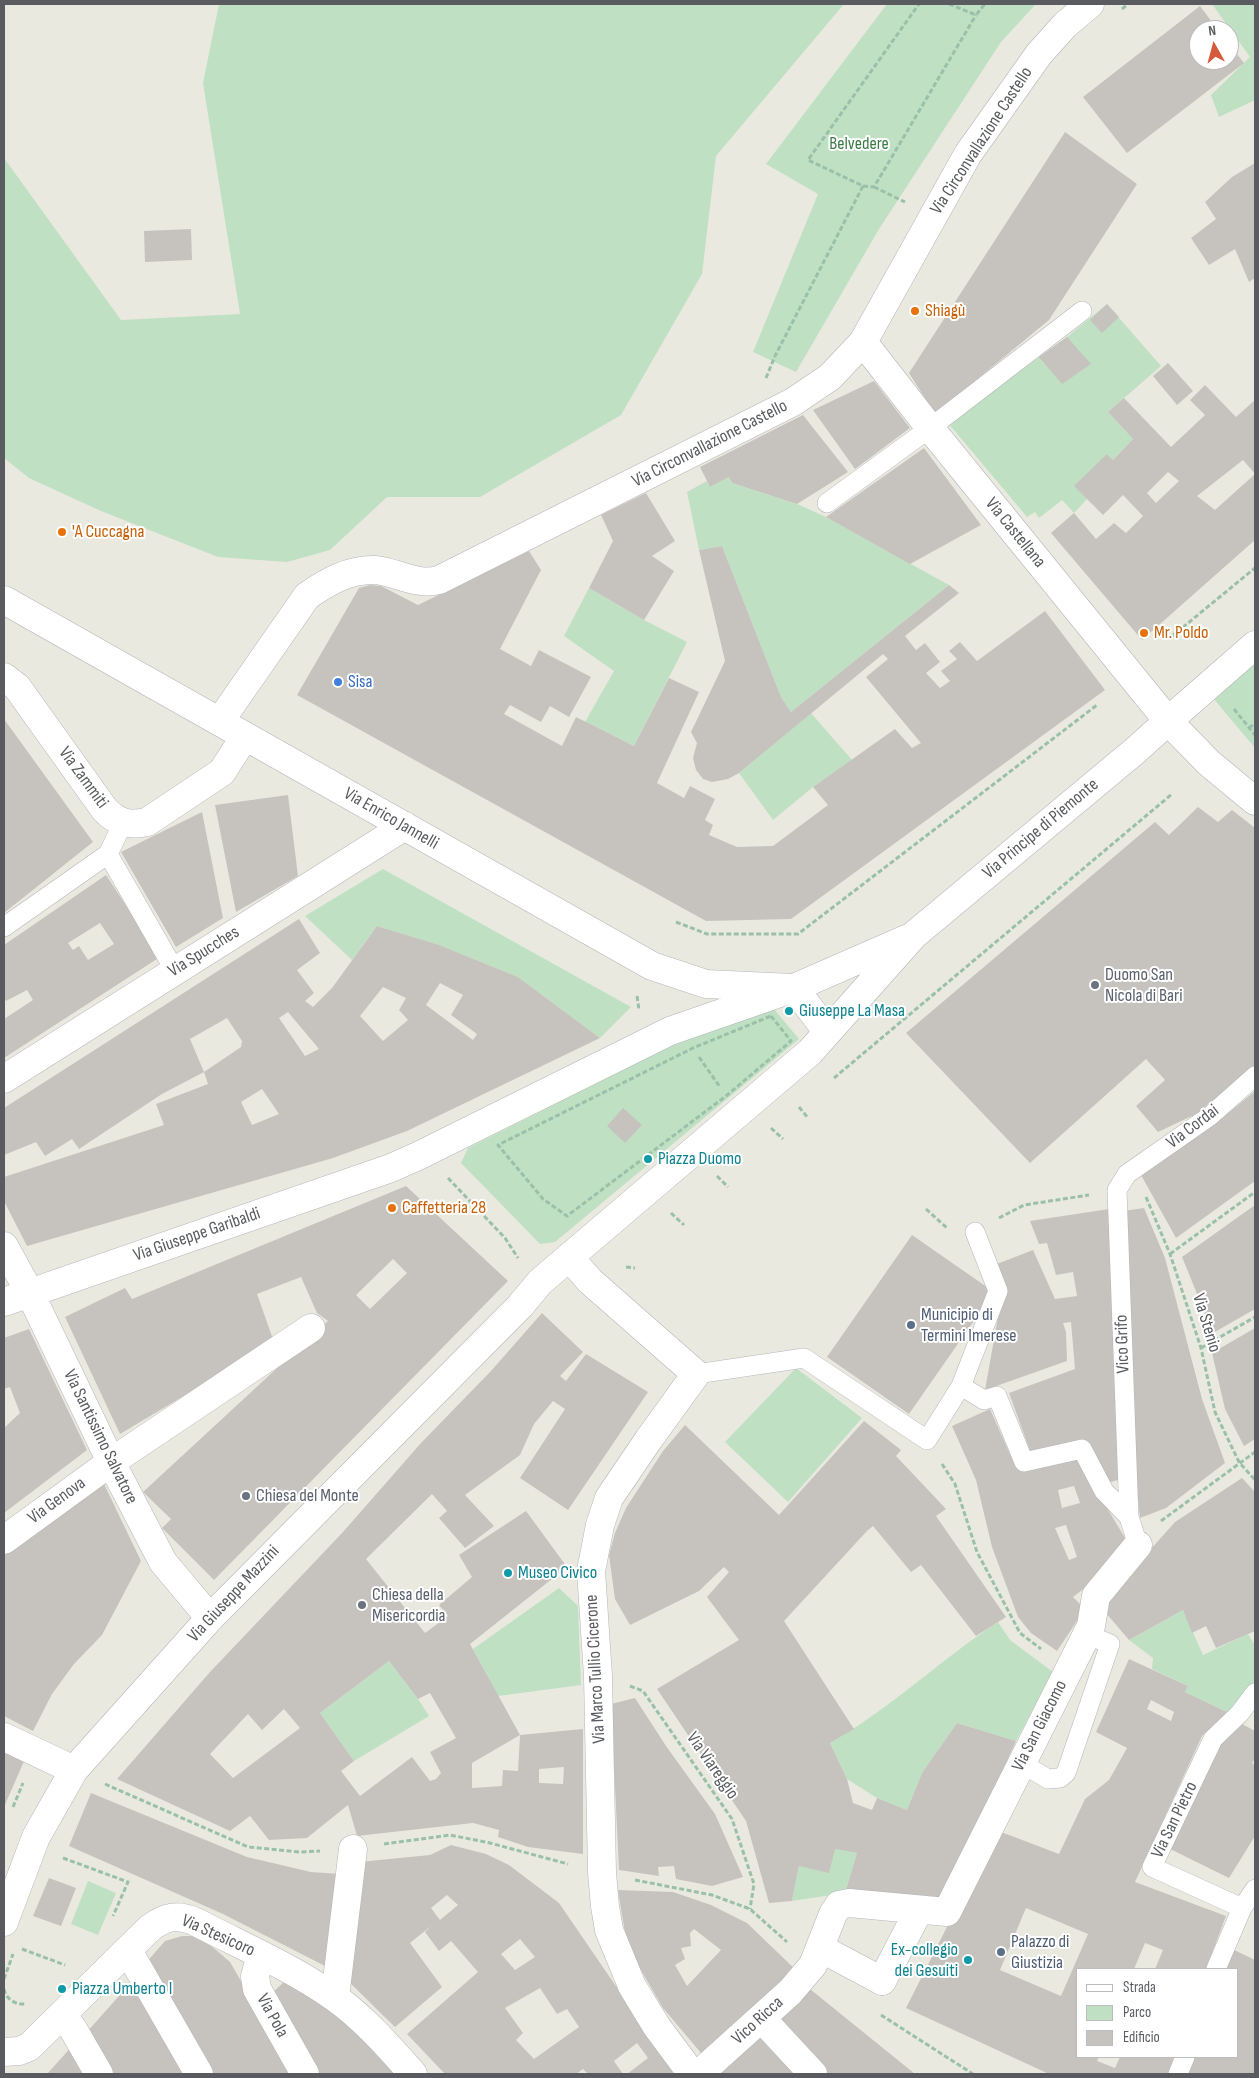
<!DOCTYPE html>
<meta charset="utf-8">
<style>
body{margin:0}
#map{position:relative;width:1259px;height:2078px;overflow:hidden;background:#eae9e0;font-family:"Sofia Sans Condensed",sans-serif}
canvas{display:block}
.frame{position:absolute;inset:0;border:5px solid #595b60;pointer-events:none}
.legend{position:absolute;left:1076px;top:1968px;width:162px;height:90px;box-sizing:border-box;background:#fff;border:1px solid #bdbdbf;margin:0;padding:6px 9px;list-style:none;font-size:15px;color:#595b60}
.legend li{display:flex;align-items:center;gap:10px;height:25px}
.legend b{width:25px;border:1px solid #bdbdbf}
.north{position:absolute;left:1189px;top:20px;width:50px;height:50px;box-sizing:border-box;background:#fff;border:1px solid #bdbdbf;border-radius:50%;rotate:353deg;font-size:14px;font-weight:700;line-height:20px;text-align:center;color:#595b60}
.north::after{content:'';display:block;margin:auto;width:18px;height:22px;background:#d55a3c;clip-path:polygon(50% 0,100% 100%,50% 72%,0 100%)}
</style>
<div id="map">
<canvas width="1259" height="2078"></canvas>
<div class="frame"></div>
<ul class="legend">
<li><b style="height:6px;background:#fff"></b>Strada</li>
<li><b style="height:14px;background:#bfe0c3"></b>Parco</li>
<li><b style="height:14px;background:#c6c3be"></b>Edificio</li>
</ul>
<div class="north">N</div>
</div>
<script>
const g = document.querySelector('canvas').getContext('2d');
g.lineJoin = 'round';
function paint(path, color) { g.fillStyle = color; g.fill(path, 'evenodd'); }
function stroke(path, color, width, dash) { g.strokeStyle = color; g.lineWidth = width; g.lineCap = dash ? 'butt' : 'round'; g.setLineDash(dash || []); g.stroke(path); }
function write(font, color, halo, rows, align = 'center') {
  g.font = font + ' "Sofia Sans Condensed",sans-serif'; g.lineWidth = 4; g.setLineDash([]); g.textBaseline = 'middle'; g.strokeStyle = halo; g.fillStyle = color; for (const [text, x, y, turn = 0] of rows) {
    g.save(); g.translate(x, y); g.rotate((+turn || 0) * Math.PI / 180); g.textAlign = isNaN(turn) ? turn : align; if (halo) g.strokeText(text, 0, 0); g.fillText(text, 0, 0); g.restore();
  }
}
paint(new Path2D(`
 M219,4H844L716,156L702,274L621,415L480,497H387L330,550L287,562L218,557L101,511L29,478L4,458V158L121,320L240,314L203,83Z
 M887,4H1036L1001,42L879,229L796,372L753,352L818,194L766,164Z
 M1212,4H1255V100L1219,117L1211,95L1250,57Z
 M1107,304L1161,366L1108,412L1133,439L1113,460L1107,454L1087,499L1074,513L1062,500L1039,518L1035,512L1027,517L948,423L1067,337Z
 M729,477L732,483L797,504L826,517L949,585L791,712L781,697L722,546L699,550L687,492L707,481L710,487Z
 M589,588L644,620L687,642L634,746L585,722L614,671L564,636Z
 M1255,664V748L1213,698Z
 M811,713L852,760L813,787L773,820L739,773Z
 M383,869L631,1007L600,1038L518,977L441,946L377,926L352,960L305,916Z
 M774,1009L799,1039L555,1242L540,1244L461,1163L468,1148L681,1041Z
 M796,1368L862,1418L788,1502L725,1442Z
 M559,1588L578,1606L581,1685L498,1696L473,1649Z
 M1183,1610L1203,1655L1248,1634L1255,1645V1681L1227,1712L1185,1692L1188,1686L1152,1669L1153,1658L1129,1640Z
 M998,1622L1010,1640L1053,1672L1016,1741L957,1723L922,1773L907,1810L877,1798L847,1779L830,1743C890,1709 940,1660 998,1622Z
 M389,1661L418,1699L429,1716L354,1761L320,1713Z
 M835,1849L857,1853L845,1893L792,1901L799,1866Z
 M88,1881L116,1893L98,1935L71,1924Z`), '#bfe0c3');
paint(new Path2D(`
 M1200,6L1218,30H1199V60H1229V44L1244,63L1127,153L1083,97Z
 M1065,132L1137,184L1049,320L935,414L909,373Z
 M1255,163V278L1249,282L1235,249L1209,265L1191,238L1216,219L1205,202L1232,177Z
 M191,229L192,260L145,262L144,231Z
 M1107,304L1119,317L1102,333L1090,320Z
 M1067,337L1091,364L1062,384L1039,357Z
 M1168,363L1193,391L1177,405L1153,376Z
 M874,381L910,428L855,469L813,410Z
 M1205,385L1236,417L1255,400V540L1142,640L1051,533L1074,513L1096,539L1114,523L1126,533L1143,516L1123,495L1103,515L1074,486L1107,454L1113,460L1133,439L1108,412L1124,398L1171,447L1205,415L1190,400ZM1243,460L1255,474L1215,510L1197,496ZM1168,472L1179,481L1156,503L1147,493Z
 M803,415L848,472L797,504L732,483L729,477L710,487L700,467Z
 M924,448L981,525L910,564L826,517Z
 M646,493L675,541L652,556L674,571L644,620L589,588L613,541L601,515Z
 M722,546L781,697L791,712L949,585L959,593L905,636L916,650L925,643L940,662L926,673L940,688L950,681L941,671L957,659L949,651L960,642L977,661L1045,611L1105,690L791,919L706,921L297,695L359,588L370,585L381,586L418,605L529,551L541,570L500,649L531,666L539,650L591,677L569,717L550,706L541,722L510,705L504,714L562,746L576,717L634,746L669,678L699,692L657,783L684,798L690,786L715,799L705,820L713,825L709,835L737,847L773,846L828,805L813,787L895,729L912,748L921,743L866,677L888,659L883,654L739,773L728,779L712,782L703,779L696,770L693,758L697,743L691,732L725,661L699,550Z
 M4,719L93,842L4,913Z
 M288,795L298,876L236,912L215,805Z
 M1198,807L1218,822L1232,810L1255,828V1066L1196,1114L1158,1132L1136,1106L1165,1080L1146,1059L1030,1163L906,1033L1155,822L1169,835Z
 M202,812L223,918L176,947L121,852Z
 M106,875L160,957L4,1058V1019L33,1000L27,990L6,1001L4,998V945ZM100,923L114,944L88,960L79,946L73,950L68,943Z
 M299,919L320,953L297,970L314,993L305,1001L313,1007L332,988L377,926L439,945L518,977L600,1038L407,1131L333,1158L27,1246L4,1201V1177L164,1125L156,1104L208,1084L204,1072L162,1094L79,1149L72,1139L45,1156L36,1142L4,1155V1108ZM440,983L463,995L451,1015L477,1034L473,1040L426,1005ZM383,987L406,998L399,1010L408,1020L383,1041L360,1016ZM288,1012L319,1049L305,1056L279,1018ZM227,1018L242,1041L241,1047L204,1072L190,1039ZM262,1089L279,1114L252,1125L241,1102Z
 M1255,1091V1181L1176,1238L1141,1175L1220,1120Z
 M623,1108L642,1125L625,1143L607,1126Z
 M406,1186L508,1281L214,1580L162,1528L171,1519L143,1492L328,1321L317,1313L301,1277L257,1294L274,1342L120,1434L65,1317L125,1288L132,1299ZM393,1259L407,1273L370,1309L356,1295Z
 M1255,1205V1309L1213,1333L1182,1257Z
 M1144,1208L1165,1258L1202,1399L1225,1463L1166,1508L1140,1518L1136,1480L1123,1211Z
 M1109,1209L1121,1479L1104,1484L1083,1443L1032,1456L1009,1393L1075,1369L1071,1322L1063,1323L1066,1332L1067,1361L985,1390L1003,1289L997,1264L1033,1250L1055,1299L1077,1296L1073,1272L1056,1275L1047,1243L1039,1244L1030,1221Z
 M912,1235L994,1292L909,1414L827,1357Z
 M542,1313L583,1352L560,1376L566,1381L586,1354L648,1392L568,1510L520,1478L565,1409L553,1401L534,1424L520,1455L465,1495L494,1526L465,1548L439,1518L447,1511L432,1494L366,1559L425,1633L448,1616L439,1605L472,1577L459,1555L526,1511L567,1567L470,1644L520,1735L583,1729V1854L528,1847L498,1837L499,1830L473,1823L357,1836L348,1805L307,1838L269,1840L250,1816L230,1831L117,1779L210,1672L343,1532L421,1443L491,1371ZM389,1661L418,1699L430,1693L456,1738L430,1752L441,1773L436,1779L430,1781L412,1757L360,1796L341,1771L354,1761L320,1713ZM284,1709L300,1728L233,1778L210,1754L248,1714L262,1730ZM520,1735L518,1771L503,1770L502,1786L472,1788V1763ZM564,1767L563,1784L539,1783V1769Z
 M1255,1328V1439L1244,1446L1225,1409L1212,1353Z
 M29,1329L87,1450L4,1513V1428L20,1413L10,1387L4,1389V1338Z
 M990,1409L1016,1468L1079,1453L1091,1481L1128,1543L1086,1587L1073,1597L1085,1609L1057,1651L1031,1633L1018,1617L992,1547L976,1480L952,1426ZM1074,1486L1080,1503L1062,1508L1058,1490ZM1066,1525L1077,1557L1069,1560L1055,1528Z
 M864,1421L901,1450L896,1456L946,1509L936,1516L1006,1617L976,1636L921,1565L911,1572L873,1526L867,1531L784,1621L854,1729L830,1743L847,1779L853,1803L872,1810L877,1798L907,1810L922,1773L957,1723L1016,1741L943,1901L845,1893L857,1853L835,1849L829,1873L799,1866L792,1901L769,1903L746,1821L657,1689L739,1640L707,1597L729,1572L724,1567L699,1591L630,1625L615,1599L609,1555L615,1533L626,1508L663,1451L685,1425L779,1515Z
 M1242,1478L1255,1492V1631L1216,1648L1206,1626L1192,1633L1183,1610L1129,1640L1100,1606L1175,1522Z
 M104,1484L141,1561L102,1635L74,1664L52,1694L33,1731L4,1716V1554Z
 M1129,1659L1188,1686L1185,1692L1227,1712L1202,1736L1135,1882L1226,1916L1206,1969H1155L1163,1950L1145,1943L1134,1969H1078V2057H1099L1097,2061L1115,2068L1120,2057H1174L1168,2074H1049L906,2008L996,1830L1059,1854L1085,1799L1109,1780L1127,1748L1096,1732ZM1151,1700L1174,1712L1171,1721L1147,1709ZM1026,1908L1088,1934L1061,1996L1000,1970Z
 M635,1698L666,1746L715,1814L743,1877L712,1886L676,1879L674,1866L658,1867L659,1876L619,1870L611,1704Z
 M1240,1723L1255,1731V1759L1252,1763L1255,1765V1836L1229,1878L1164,1846L1218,1745Z
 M4,1750L25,1759L4,1807Z
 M91,1793L247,1857L311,1872L340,1874L327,1967L223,1914L69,1846Z
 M451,1845L486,1854L509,1865L559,1903L622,1995L680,2074H627L648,2058L637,2043L614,2061L623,2074H588L583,2069L576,2074H445L407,2034L478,1972L451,1941L439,1951L425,1932L431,1926L410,1943L442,1987L395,2027L345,1978L359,1862L430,1855ZM447,1895L458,1905L440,1920L431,1908ZM520,1939L535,1957L515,1970L501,1954ZM540,1988L557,2014L567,2009L579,2027L534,2059L516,2040L523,2033L505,2008Z
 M49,1878L76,1888L61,1926L33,1916Z
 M618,1890L673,1892L711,1905L747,1923L798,1972L706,2059L663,2008L635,1960L625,1933ZM694,1929L721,1950L687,1986L675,1965L685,1959L681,1948L691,1946L690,1933Z
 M182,1936H192L201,1939L215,1949L230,1962L295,2074H209L145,1964L165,1941Z
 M1232,1949L1255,1960V2074H1187L1193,2057H1238V1969H1224Z
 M135,1978L192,2074H113L86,2033Z
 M286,1980L361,2031L398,2074H315L271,1994Z
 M810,1989L915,2074H825L778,2022Z
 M765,2033L801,2074H716Z
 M74,2044L92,2074H47Z`), '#c6c3be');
const service = new Path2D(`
 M827,503L930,428L1082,311
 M108,854L175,971
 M4,927L108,854L123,823
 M696,1374L804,1358L927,1440L961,1386L998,1291L975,1232
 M961,1386L984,1400L997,1396L1024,1462L1082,1449L1104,1491L1129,1517L1138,1545
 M1129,1517L1117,1190L1127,1174L1210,1116L1255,1076
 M1021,1763L1048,1779L1060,1778L1066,1773L1110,1644L1098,1639
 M1242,1908L1152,1867L1213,1739L1240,1713L1255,1693
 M1216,1969L1242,1908L1255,1889
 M1178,2074L1185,2057`);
const pedestrian = new Path2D(`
 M111,1462L311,1328
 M820,1948L882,1981`);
const minor = new Path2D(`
 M863,342L930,428L1168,721L1255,645
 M4,600L652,966L706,984L793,988
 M4,677L17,687L105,810C118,823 129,826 147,822L222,772L245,736
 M220,721L307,596C327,582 349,569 375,570C397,572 416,586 439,580L793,402L830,377L863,342L968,154L1039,54L1065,25L1090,4
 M4,1079L405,826
 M4,1246L30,1293L111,1462L163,1562L210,1618
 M569,1257L590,1281L696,1374L649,1439L609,1498L600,1525L591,1571L598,1676L602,1873L605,1906L609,1930L632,1986L657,2027L692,2074
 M4,1540L111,1462
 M4,1737L74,1770
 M126,1952L134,1961L199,2074
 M261,1955L255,1976L257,1989L305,2074
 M882,1981L919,1910
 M335,1997L353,1849
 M62,2015L73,2029L99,2074
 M762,2019L813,2074
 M699,2074L790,1992L813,1965L833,1914L839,1905L849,1903L947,1912L1091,1626L1096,1596L1138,1545`);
const tertiary = new Path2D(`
 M794,988L827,1031
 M4,1302L391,1168L418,1156L670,1031L794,988L906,939
 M4,1922L36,1837L74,1770L210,1618L520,1306L540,1282L810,1052L914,935L1136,750L1168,721L1209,763L1255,801
 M4,2052L19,2051L29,2047L150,1928C166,1916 178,1914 196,1922C242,1946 291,1967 334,1997C364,2018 389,2047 413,2074`);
stroke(service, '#b3b5ba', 20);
stroke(pedestrian, '#b3b5ba', 29);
stroke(minor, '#b3b5ba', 29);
stroke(tertiary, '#b3b5ba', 29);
stroke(new Path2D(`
 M949,4L976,15L985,4
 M1122,9L1128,4
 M863,186L874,187L976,15
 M874,187L905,202
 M766,378L775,356L863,186L808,160L919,4
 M1171,637L1255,568
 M1234,709L1255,735
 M1249,728L1255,723
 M676,922L707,934H798L1097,705
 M637,996L639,1010
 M771,1016L791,1041L726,1096L567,1216L543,1199L498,1145L693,1048Z
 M699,1057L720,1087
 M834,1078L1172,794
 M799,1107L808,1118
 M771,1128L783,1139
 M717,1176L728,1187
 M448,1178L505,1238L518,1258
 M1146,1197L1170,1254L1201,1348L1215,1412L1239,1462L1255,1480
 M926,1209L947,1228
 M671,1213L684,1225
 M999,1218L1024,1205L1089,1195
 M1170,1254L1255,1192
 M626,1267L635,1268
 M1201,1348L1255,1317
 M942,1464L955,1484L977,1552L1020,1633L1041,1649
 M1161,1521L1255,1452
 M630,1686L643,1691L732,1819L754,1884L750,1909
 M105,1784L248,1847L300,1852L320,1851
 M13,1807L23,1783
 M384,1844L450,1835L490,1843L568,1864
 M63,1858L128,1882L113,1916
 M635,1880L712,1895L750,1909L787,1942
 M22,1949L65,1965
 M4,1979L13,1954
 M4,1989C6,1999 15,2005 25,2004
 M881,2015L973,2074`), '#9ac0a9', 3, [5, 2.5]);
stroke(service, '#fff', 19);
stroke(pedestrian, '#fff', 28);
stroke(minor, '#fff', 28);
stroke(tertiary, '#fff', 28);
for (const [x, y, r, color] of [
 [915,311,5,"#e8710a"],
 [62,532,5,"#e8710a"],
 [1144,633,5,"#e8710a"],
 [338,682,5,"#3f7fe0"],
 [1095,985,5,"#6b7280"],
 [789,1011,5,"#0f9aa8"],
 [648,1159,5,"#0f9aa8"],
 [392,1208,5,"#e8710a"],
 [911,1325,5,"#5c6f8a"],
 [246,1496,5,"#6b7280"],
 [508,1573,5,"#0f9aa8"],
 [362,1605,5,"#6b7280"],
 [1001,1952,5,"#5c6f8a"],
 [968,1960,5,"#0f9aa8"],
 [62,1989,5,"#0f9aa8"]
]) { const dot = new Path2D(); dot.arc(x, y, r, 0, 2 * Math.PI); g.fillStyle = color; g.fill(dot); stroke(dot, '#fff', 2); }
write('18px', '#595b60', '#fff', [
 ["Via Circonvallazione Castello",982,141,-57],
 ["Via Circonvallazione Castello",710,444,-27],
 ["Via Castellana",1015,533,51],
 ["Via Zammiti",83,778,54],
 ["Via Enrico Jannelli",391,819,30],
 ["Via Principe di Piemonte",1041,829,-40],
 ["Via Spucches",204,952,-32],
 ["Via Cordai",1193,1127,-37],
 ["Via Giuseppe Garibaldi",197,1235,-19],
 ["Via Stenio",1206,1323,73],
 ["Vico Grifo",1123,1344,-92],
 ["Via Santissimo Salvatore",100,1437,64],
 ["Via Genova",57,1501,-36],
 ["Via Giuseppe Mazzini",234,1594,-47],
 ["Via Marco Tullio Cicerone",596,1669,-93],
 ["Via San Giacomo",1040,1726,-63],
 ["Via Viareggio",712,1766,55],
 ["Via San Pietro",1175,1820,-64],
 ["Via Stesicoro",218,1936,24],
 ["Via Pola",272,2016,61],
 ["Vico Ricca",758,2021,-42]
]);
write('18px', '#3c7b47', '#fff', [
 ["Belvedere",859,144]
]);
write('18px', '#c56008', '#fff', [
 ["Shiagù",925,311],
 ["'A Cuccagna",72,532],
 ["Mr. Poldo",1154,633],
 ["Caffetteria 28",402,1208]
], 'left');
write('18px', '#366cbe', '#fff', [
 ["Sisa",348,682]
], 'left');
write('18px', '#5b616d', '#fff', [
 ["Duomo San",1105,975],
 ["Nicola di Bari",1105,996],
 ["Chiesa del Monte",256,1496],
 ["Chiesa della",372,1595],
 ["Misericordia",372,1616]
], 'left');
write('18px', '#0d838f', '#fff', [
 ["Giuseppe La Masa",799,1011],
 ["Piazza Duomo",658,1159],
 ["Museo Civico",518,1573],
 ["Ex-collegio",958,1950,"right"],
 ["dei Gesuiti",958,1971,"right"],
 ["Piazza Umberto I",72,1989]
], 'left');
write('18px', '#4e5e75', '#fff', [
 ["Municipio di",921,1315],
 ["Termini Imerese",921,1336],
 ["Palazzo di",1011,1942],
 ["Giustizia",1011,1963]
], 'left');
</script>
